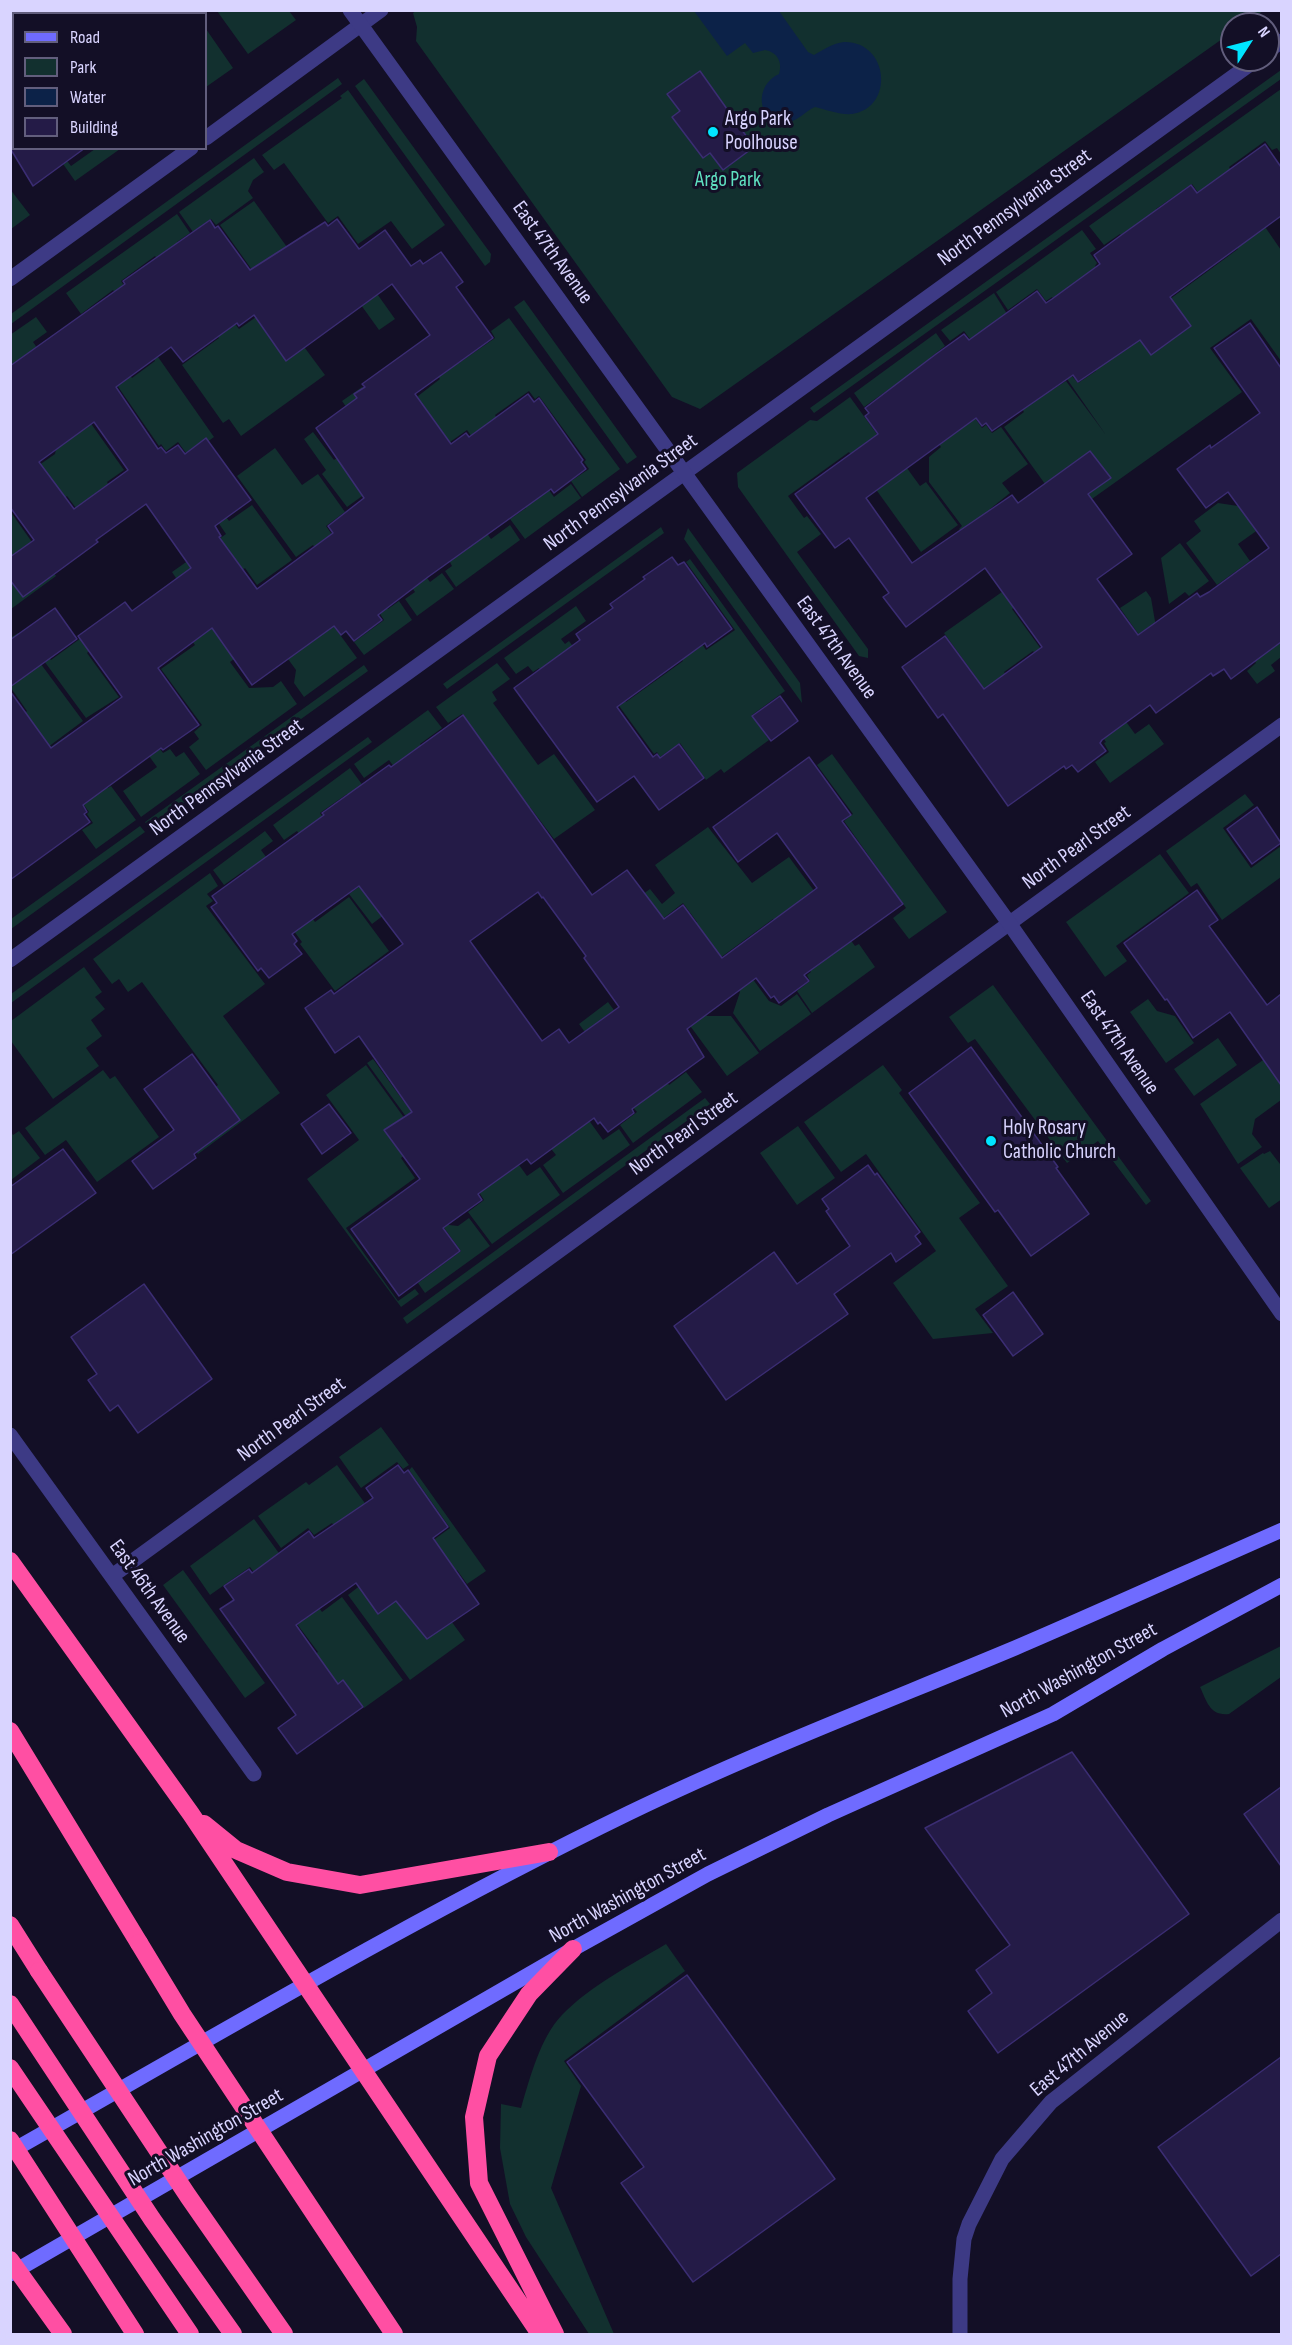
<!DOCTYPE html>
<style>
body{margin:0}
#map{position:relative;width:1292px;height:2345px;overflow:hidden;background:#130f26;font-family:"Sofia Sans Condensed",sans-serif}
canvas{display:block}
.frame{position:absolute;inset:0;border:12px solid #d9d4ff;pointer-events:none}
.legend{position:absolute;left:12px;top:12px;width:195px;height:138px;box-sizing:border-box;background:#130f26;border:2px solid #625e7d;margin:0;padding:8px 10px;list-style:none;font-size:18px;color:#d9d4ff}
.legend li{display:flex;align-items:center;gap:12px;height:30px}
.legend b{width:30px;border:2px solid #625e7d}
.north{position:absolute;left:1220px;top:12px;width:60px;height:60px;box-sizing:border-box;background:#130f26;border:2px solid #625e7d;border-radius:50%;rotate:54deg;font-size:16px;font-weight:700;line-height:24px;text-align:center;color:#d9d4ff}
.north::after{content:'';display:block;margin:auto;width:21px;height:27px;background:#00e5ff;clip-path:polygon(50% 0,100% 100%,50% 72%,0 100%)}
</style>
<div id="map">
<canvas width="1292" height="2345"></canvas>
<div class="frame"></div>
<ul class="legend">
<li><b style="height:8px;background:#6f6bff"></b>Road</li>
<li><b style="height:16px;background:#12302f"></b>Park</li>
<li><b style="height:16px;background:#0c2248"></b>Water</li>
<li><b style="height:16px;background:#241b47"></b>Building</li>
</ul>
<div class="north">N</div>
</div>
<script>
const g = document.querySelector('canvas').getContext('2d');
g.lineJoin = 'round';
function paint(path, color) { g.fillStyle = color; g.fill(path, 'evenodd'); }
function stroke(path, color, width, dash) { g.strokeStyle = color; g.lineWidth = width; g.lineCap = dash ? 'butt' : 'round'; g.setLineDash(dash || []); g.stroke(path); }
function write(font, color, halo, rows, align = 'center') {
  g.font = font + ' "Sofia Sans Condensed",sans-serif'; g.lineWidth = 6; g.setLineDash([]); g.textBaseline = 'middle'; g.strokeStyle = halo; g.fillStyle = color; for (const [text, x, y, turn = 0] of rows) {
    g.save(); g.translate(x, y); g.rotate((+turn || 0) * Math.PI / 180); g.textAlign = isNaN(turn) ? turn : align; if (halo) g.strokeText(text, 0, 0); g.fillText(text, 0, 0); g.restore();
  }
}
paint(new Path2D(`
 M417,10L1263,11L1244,24H1232V32L700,409L672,397L416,41L417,27L413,13Z
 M113,11L115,13L14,14L13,43L11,45V11Z
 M217,11H289L296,20L248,54Z
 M206,29L233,68L206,87Z
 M1281,70V79L814,413L810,408Z
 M338,78L342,84L11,324V314Z
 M364,79L491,254L490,262L485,266L355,86Z
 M1281,89V154L1277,148L1272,150L1265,141L1229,167L1235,177L1232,239L1192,184L1156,209L1202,274L1126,241L1120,234L1104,245L1089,226Z
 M348,90L445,225L412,249L391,221L358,244L338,216L328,223L284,163L274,170L262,155L342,98L340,96Z
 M95,149H120L75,181L61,161L65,158L71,166Z
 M254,158L264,172L253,180L248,191L253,198L216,225L211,219L193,232L179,212Z
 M10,189L30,215L11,229H10Z
 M254,201L292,254L275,302L220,225Z
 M177,214L190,233L177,242L180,247L160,262L155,256L121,281L126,289L117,295L113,290L81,314L66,293Z
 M1261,221L1281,250V361L1251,319L1210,348L1242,392L1068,516L1004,427L1024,412L1019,404L1008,331L1052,390L1066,381L1106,435L1067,379L1072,376L1078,383L1096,371L1089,362L1170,299L1238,249L1233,241Z
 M1082,230L1096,249L1090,253L1097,263L1095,266L1138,326L1096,356L1052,297L1046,301L1037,289L1008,310L996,292Z
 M348,253L395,319L379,330L328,259Z
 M994,293L1014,325L970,339L964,331L950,341L941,330Z
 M114,294L214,437L199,448L194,464L178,442L166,451L161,444L159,446L110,375L123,366L132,378L155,361Z
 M524,300L637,457L627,464L514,307Z
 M273,305L325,375L241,436L229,419L223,423L182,365L219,338L215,332L232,320L239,329Z
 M36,317L47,332L33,342L124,470L107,482L108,484L76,508L67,496L46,512L22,477L55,454L57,444L11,378L10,335Z
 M509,318L620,469L582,497L571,481L589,469L584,462L586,460L539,396L535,399L529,391L495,415L500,423L472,437L467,430L450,442L419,401L418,396L440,379L417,347L437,333L459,363L495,338L491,331Z
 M936,333L945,346L931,357L971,412L895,385L864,407L854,393Z
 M362,387L388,423L435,462L491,539L510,525L520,540L456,587L445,571L452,566L401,468L347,507L322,474L326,470L304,439L313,432L334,460L367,436L342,401Z
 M850,397L900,466L904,464L920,486L926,482L958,525L921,552L849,452L788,496L804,518L807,516L821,534L797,552L868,649V658L859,656L738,487L737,473L810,420L817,421Z
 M972,414L982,428L986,425L992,433L1001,427L1028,464L1002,483L1010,493L990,509L1014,542L985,563L959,529L962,526L929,482V457L941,447L936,440Z
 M275,448L302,485L318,474L345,512L326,526L333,536L321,556L313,545L296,557L237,476Z
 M571,484L581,498L525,539L510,519L526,508L521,501L549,490L554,497Z
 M1251,497L1269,522L1238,544L1250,561L1217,585L1186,543L1201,531L1194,521L1218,503L1238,506Z
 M212,498L229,521L252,505L292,560L257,585L245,568L194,605L172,572L226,534L205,503Z
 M10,511L56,576L11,609H10Z
 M661,527L664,533L447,689L443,684Z
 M688,528L800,683L802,703L684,539Z
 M1180,543L1209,581L1189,596L1185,592L1169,604L1161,558Z
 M690,559L785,691L752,715L769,740L724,773L721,769L706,780L680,743L660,757L657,752L654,754L609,692L615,688L626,702L683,661L637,597L702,644L706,650L735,630L686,562Z
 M289,565L357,658L304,697L294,683L296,670L288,659L302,648L258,588Z
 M1033,570L1044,585L1012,609L1057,671L1050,675L1033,651L1004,672L1022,699L1002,713L944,633Z
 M442,573L454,589L417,616L405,599L415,592L408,582L424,574L430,582Z
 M1255,573L1281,609V657L1271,665L1275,671L1257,684L1247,671L1256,663L1250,654Z
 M1146,591L1151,598L1157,633L1175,686L1120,608Z
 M399,601L412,620L364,655L354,642L384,620L377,609L384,604L388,609Z
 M576,606L586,621L561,639L565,644L569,641L650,753L617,776L539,668L533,672L528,666L516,674L504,658Z
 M204,617L241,654L230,662L249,688L273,687L281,681L297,704L206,770L189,747L199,739L194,732L202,725L161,669L195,645L185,631Z
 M27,628L51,660L81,638L90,650L87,653L119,697L86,718L22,631Z
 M18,633L83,721L48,747L24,714L27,711L11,688L10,638Z
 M1079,657L1135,734L1149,724L1164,744L1110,783L1095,762L1109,752L1104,743L1106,742L1076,700Z
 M497,663L510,679L492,692L497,700L493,703L538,765L554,754L595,810L554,839L530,807L527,809L462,714L448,723L436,707Z
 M364,665L368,671L149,828L145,822Z
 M122,697L163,753L170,749L176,757L184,752L200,774L141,817L123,791L157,767L112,705Z
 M428,710L442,728L420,744L446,780L450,845L389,760L364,778L354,764Z
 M69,734L108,788L111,786L136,820L96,849L82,830L93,823L87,814L89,812L45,751Z
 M368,737L372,742L11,1003V994Z
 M832,754L947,912L909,939L893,918L906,908L844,821L853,814L817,765Z
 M350,768L391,824L352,801L347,794L320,813L326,822L302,838L297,831L284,840L273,825Z
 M1245,794L1254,805L1223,828L1251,868L1281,846V877L1222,920L1197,883L1191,887L1166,851Z
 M140,826L145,832L11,929V919Z
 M708,827L752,883L789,857L855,946L859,944L875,967L812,1013L797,991L810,981L807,975L811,972L773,919L720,958L691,926L697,922L683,903L646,932L707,1016H731L759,1053L727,1076L596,898L614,915L650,889L662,904L675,893L655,865Z
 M265,831L273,841L261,850L269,861L250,875L245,870L224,885L213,870Z
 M1160,854L1189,893L1116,946L1127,961L1105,977L1066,922Z
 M272,864L315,922L349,897L389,951L335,991L300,944L302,942L254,877Z
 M210,873L218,886L207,894L213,901L206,906L265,984L223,1016L280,1093L198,1154L173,1120L218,1085L142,982L128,992L119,979L112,984L93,959Z
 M367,881L420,888L372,924L349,894Z
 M732,951L769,1001L781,1006L797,994L811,1014L760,1051L733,1013L740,992L720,959Z
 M84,967L102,992L95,997L105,1009L91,1020L102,1036L86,1048L99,1066L53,1099L11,1041V1021Z
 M993,985L1151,1201L1146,1205L1098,1141L1067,1163L975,1039L968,1043L949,1017Z
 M1148,999L1157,1011L1175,1016L1194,1043L1166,1063L1130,1012Z
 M608,1002L669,1085L686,1072L702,1092L633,1143L620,1125L637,1112L631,1105L636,1102L579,1024Z
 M1218,1038L1237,1065L1194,1096L1174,1069Z
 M543,1056L603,1140L619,1129L630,1145L563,1193L543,1165L556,1155L548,1145Z
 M1266,1058L1281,1081V1100L1255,1119L1252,1134L1262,1147L1238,1164L1200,1104Z
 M373,1059L404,1102L439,1077L467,1093L527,1176L540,1167L560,1195L492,1244L468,1212L484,1200L479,1192L415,1129L367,1063Z
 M366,1065L413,1130L406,1154L401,1158L415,1178L346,1228L398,1301L415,1289L419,1294L401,1307L307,1179L359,1140L326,1095Z
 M883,1065L902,1090L899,1093L980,1203L959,1218L1008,1286L975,1309L993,1333L933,1339L893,1283L936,1251L866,1154L841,1172L804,1122Z
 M103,1070L110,1079L115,1076L159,1137L97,1182L66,1140L45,1155L25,1128Z
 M705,1098L710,1104L407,1324L403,1318Z
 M798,1126L835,1178L797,1205L760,1153Z
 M19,1131L40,1158L11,1180V1132L13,1135Z
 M1270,1151L1280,1164L1281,1163L1282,1199L1269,1208L1240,1168L1263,1153L1264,1154Z
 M418,1181L449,1225L458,1226L469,1218L490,1246L425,1293L418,1283L461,1251L412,1184Z
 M381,1427L409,1465L403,1469L397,1462L361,1488L339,1457Z
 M337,1465L465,1640L410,1680L348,1595L371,1577L332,1523L314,1535L308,1528L281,1548L258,1516L306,1482L309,1485Z
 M412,1467L486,1571L467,1584L457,1570L440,1582L417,1552L450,1528L409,1470Z
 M254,1519L322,1612L342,1597L403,1680L364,1708L343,1680L332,1688L310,1658L318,1652L261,1576L258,1578L250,1567L210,1595L190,1566Z
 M183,1570L265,1683L245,1698L163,1585Z
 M1281,1646V1677L1229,1714C1210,1716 1207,1702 1200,1687Z
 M666,1944L685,1971L564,2061L581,2086L551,2188L614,2334H589L526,2237L510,2204L500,2148L501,2104L521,2108C530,2078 540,2038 562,2015C591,1985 631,1965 666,1944Z`), '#12302f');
paint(new Path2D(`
 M694,11H779L808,52L814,55C823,50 833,43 844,42C889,41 895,108 852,114C840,115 827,110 815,107C805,111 798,122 786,122C756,123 754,85 779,74C783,62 777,52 765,50L753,53L745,43L727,56Z`), '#0c2248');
const building = new Path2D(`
 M700,71L754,147L723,170L710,153L703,158L672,117L680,111L667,94Z
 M1265,144L1281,167V216L1170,297L1191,326L1151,355L1140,340L1078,382L1073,375L992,431L986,423L982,426L976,418L866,498L912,563L1012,495L1018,503L1090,451L1111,478L1088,494L1132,554L1097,579L1138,635L1197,593L1200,597L1209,592L1269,548L1228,492L1206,508L1177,469L1210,445L1211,448L1260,413L1214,348L1250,323L1281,368V642L1231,679L1224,669L1213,676L1211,673L1156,713L1150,705L1102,740L1100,743L1106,751L1078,772L1072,765L1066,769L1064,766L1008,806L943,714L938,718L902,667L945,636L984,689L1042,647L985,568L906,627L883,597L889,593L849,538L835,548L795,494L878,434L865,416L869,413L865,408L936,354L964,334L969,340L1037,291L1046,303L1052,299L1100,264L1094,255L1120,236L1191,185L1197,193Z
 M10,148H85L33,186Z
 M337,219L359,249L385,230L411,266L420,260L423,264L441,252L463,282L456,287L493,338L415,394L451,444L466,433L469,437L528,394L534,402L539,398L583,460L581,462L586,469L554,493L551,489L428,577L378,615L382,620L354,641L346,631L341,635L334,626L252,685L212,628L158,668L199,725L163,750L161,748L83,805L87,812L84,814L90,822L10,880V691L51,748L122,697L78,636L125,602L132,611L191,568L146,504L96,540L98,542L23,597L10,580V557L34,540L10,507V366L125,284L123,281L210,220L215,228L218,226L250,270L325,222L328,226ZM392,284L430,335L362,384L365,387L354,394L357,398L316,428L364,498L328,526L333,533L257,589L219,537L221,536L215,526L251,500L206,438L185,454L178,445L166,453L161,447L158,449L116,387L171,347L183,362L237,323L239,326L254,315L286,361ZM94,422L128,470L74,509L39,462Z
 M672,557L678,565L684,562L732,629L707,647L705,643L617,707L653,757L657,754L660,758L679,744L704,778L659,810L634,776L597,802L514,688L580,640L576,634L613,608L610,604L645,579L643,577Z
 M55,608L77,639L10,687V640Z
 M780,696L798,721L771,741L752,716Z
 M463,715L592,895L627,870L664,919L683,905L722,958L817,888L777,833L738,862L713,827L809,757L851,815L842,821L903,904L804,975L809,981L779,1003L774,996L771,998L756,978L687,1029L704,1057L632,1109L634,1113L608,1132L600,1122L598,1124L594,1118L531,1164L527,1159L478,1194L482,1200L443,1228L460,1251L399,1296L351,1229L420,1179L384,1130L412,1112L359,1036L335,1053L305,1008L331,990L334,994L403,944L359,886L292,934L297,941L294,944L302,954L269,978L261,968L258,971L211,907L217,903L212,896L324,815L322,813L389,765L391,767ZM538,892L542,898L543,897L586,956L584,958L619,1007L569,1043L559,1029L542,1041L470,941Z
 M1257,807L1281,843L1252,864L1227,829Z
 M1197,890L1218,920L1209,926L1267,1005L1281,994V1085L1230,1012L1193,1038L1167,999L1165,1000L1124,943Z
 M971,1047L1058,1167L1056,1168L1089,1214L1031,1256L998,1210L995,1212L909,1093Z
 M192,1054L240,1120L194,1154L196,1158L153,1189L132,1161L174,1130L144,1089Z
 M329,1104L351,1133L322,1154L301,1124Z
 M63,1149L96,1193L10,1255V1187Z
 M868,1165L875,1175L877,1173L920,1232L915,1236L921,1244L896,1262L891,1253L834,1294L848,1314L726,1400L674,1326L774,1252L797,1284L850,1246L826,1211L829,1209L822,1199Z
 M144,1284L212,1379L138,1433L118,1405L110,1411L88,1380L97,1374L71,1337Z
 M1013,1292L1043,1334L1013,1356L983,1315Z
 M398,1465L404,1473L408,1470L448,1527L433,1538L479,1604L427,1639L396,1601L378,1614L356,1583L296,1625L338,1684L343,1680L363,1707L297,1754L278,1728L296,1715L220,1609L234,1600L224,1586L249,1569L252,1573L309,1531L314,1538L373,1498L366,1488Z
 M1072,1752L1189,1914L998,2053L968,2011L992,1993L976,1970L1010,1945L925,1828Z
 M1281,1787V1866L1244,1814Z
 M687,1975L835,2179L693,2282L621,2183L644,2167L567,2062Z
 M1281,2057V2254L1251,2276L1158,2147Z`);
paint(building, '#241b47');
stroke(building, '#3b2d73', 1.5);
stroke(new Path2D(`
 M1268,51L1282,41
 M206,138L381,10
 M10,279L191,148
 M10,960L1256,60
 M10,1435L254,1774
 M112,1576L1282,725`), '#3d3a85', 15);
stroke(new Path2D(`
 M350,10L1009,923L1282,1314
 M960,2334V2279L964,2239L969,2224L1002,2159L1051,2102L1282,1920`), '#3d3a85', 15);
stroke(new Path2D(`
 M10,2152C215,2036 417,1916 629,1813C755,1752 886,1702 1015,1648C1104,1610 1193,1569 1282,1530
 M10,2274L573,1949L708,1874L828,1815L1053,1714L1163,1649L1282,1585`), '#6f6bff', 15);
stroke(new Path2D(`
 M10,1561L191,1814L540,2334
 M10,1731L139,1943
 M204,1824L236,1850L287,1872L360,1885L549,1852
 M10,1925L39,1971
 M555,2334L479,2183L474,2117L488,2056L529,1994L573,1949`), '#ff4fa3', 18);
stroke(new Path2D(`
 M139,1943L182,2014L394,2334
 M39,1971L188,2196L284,2334
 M10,2004L152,2219L233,2334
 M10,2068L190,2334
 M10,2140L135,2334
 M10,2260L63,2334`), '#ff4fa3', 18);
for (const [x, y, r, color] of [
 [713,132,6,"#00e5ff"],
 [991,1141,6,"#00e5ff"]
]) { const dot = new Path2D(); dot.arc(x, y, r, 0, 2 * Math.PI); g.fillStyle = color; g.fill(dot); stroke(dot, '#130f26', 2); }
write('21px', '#d9d4ff', '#130f26', [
 ["Argo Park",725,120],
 ["Poolhouse",725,144],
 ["Holy Rosary",1003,1129],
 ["Catholic Church",1003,1153]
], 'left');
write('21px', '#5fe0c0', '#130f26', [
 ["Argo Park",728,181]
]);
write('21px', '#d9d4ff', '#130f26', [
 ["North Pennsylvania Street",1015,208,-36],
 ["East 47th Avenue",552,253,54],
 ["North Pennsylvania Street",621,493,-36],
 ["East 47th Avenue",836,648,54],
 ["North Pennsylvania Street",227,778,-36],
 ["North Pearl Street",1077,848,-36],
 ["East 47th Avenue",1119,1043,55],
 ["North Pearl Street",684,1134,-36],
 ["North Pearl Street",292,1420,-36],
 ["East 46th Avenue",149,1592,54],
 ["North Washington Street",1079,1671,-29],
 ["North Washington Street",628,1896,-29],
 ["East 47th Avenue",1080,2054,-40],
 ["North Washington Street",206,2138,-30]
]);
</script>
